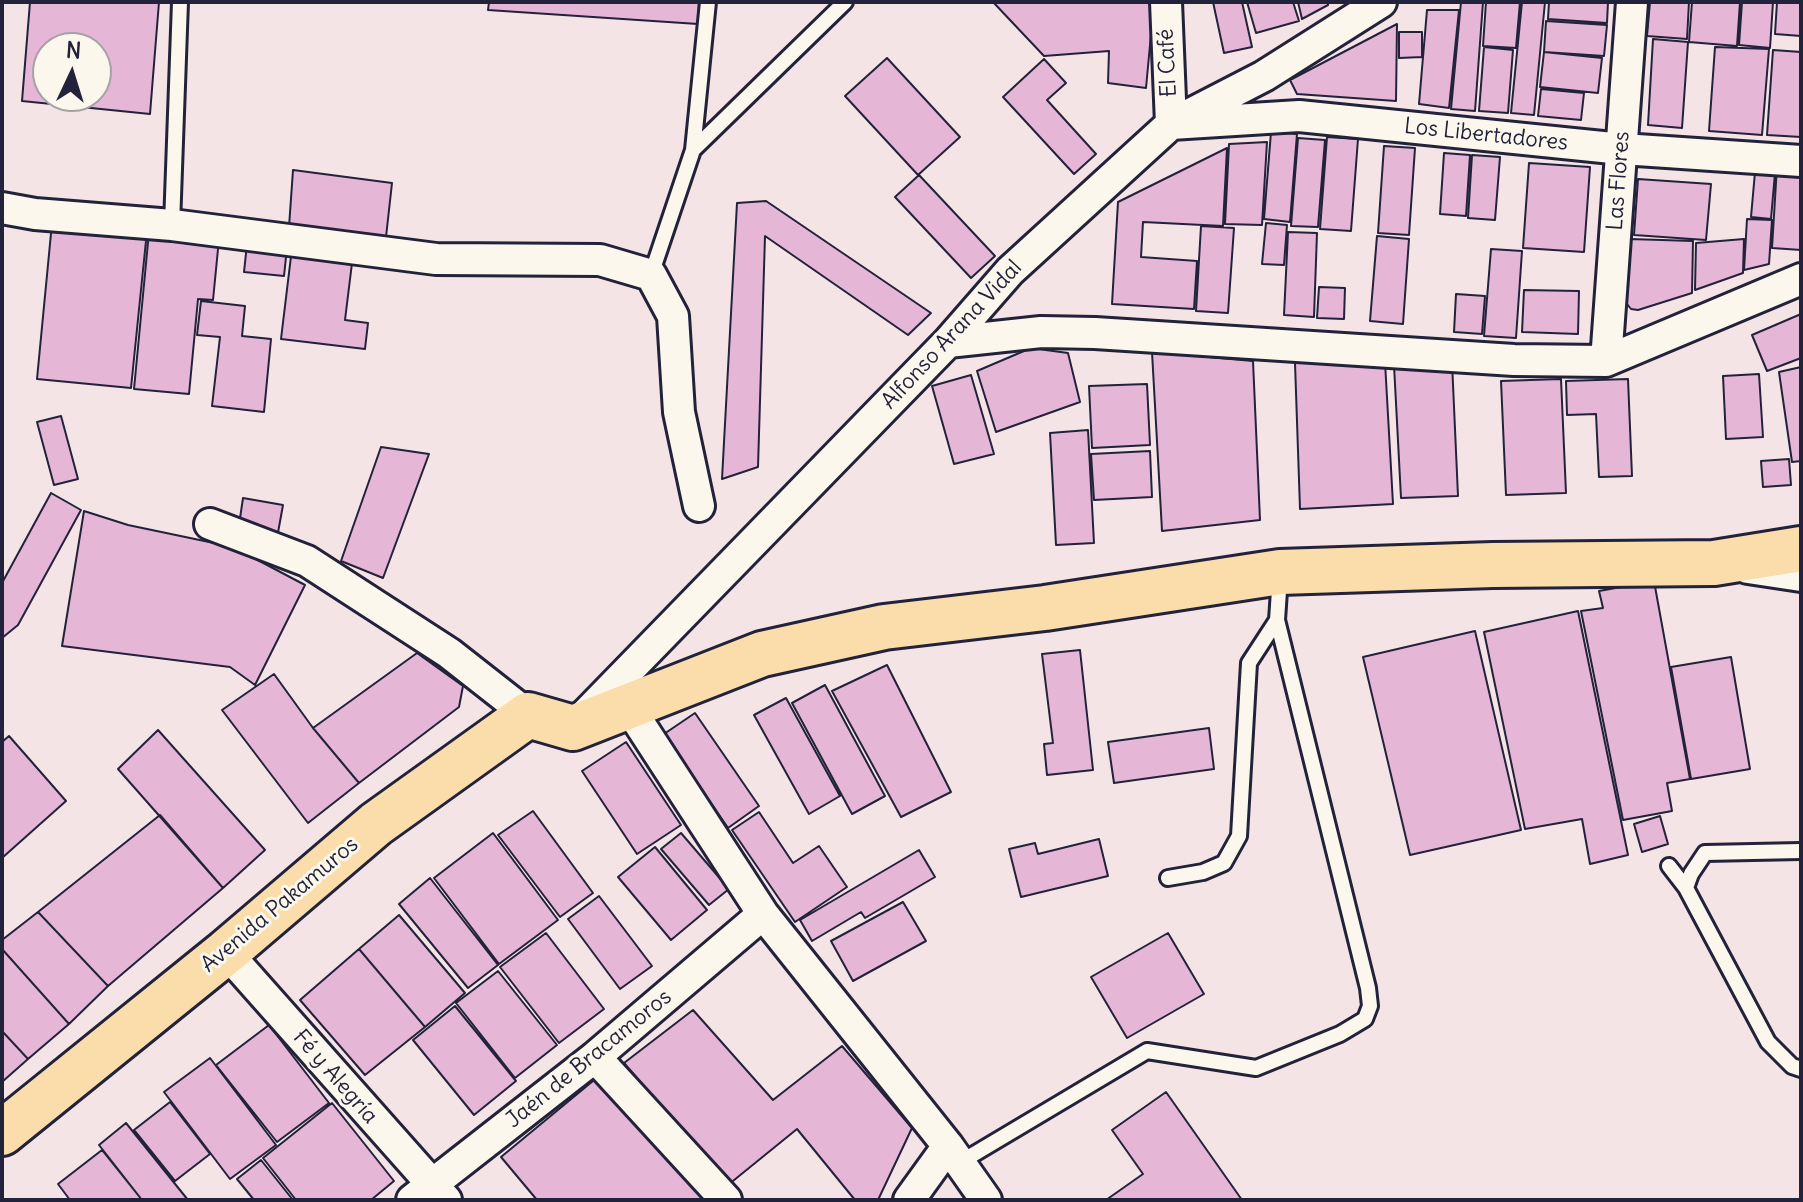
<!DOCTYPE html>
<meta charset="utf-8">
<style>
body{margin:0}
#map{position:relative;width:1803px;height:1202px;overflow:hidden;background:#f5e4e6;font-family:Delius,sans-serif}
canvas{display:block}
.frame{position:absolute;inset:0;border:4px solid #22223b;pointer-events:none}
.north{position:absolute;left:32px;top:32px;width:80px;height:80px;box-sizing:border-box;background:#fbf7ec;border:2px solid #a4a2a5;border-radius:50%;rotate:4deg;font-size:22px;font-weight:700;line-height:32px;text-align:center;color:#22223b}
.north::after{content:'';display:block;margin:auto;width:28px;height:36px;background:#22223b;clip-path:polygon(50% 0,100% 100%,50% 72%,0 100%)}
</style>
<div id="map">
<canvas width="1803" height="1202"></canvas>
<div class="frame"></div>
<div class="north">N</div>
</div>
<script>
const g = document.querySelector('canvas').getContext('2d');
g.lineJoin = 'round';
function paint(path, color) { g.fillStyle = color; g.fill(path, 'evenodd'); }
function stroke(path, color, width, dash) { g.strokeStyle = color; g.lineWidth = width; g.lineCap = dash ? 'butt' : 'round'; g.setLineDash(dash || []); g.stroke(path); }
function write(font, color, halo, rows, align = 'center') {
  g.font = font + ' Delius,sans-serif'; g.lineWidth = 6; g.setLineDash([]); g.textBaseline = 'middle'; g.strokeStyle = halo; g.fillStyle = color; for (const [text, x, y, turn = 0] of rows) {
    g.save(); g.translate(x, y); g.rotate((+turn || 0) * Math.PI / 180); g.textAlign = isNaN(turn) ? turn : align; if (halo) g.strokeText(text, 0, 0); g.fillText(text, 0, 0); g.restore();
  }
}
const building = new Path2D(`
 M30,2H159L150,114L22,101ZM48,48H96V96H48Z
 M489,2H699L698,24L488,10Z
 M993,2H1154L1146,88L1108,83L1109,51L1044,56Z
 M1213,2H1242L1252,47L1224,53Z
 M1247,2H1293L1299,21L1256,33Z
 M1298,2H1328V5L1302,19Z
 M1461,2H1483L1475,111L1451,109Z
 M1486,2H1520L1516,48L1483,46Z
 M1522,2H1545L1534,115L1511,113Z
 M1549,2H1608L1607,23L1548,19Z
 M1650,2H1689L1687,39L1647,36Z
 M1692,2H1740L1737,46L1689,42Z
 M1742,2H1773L1770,48L1739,45Z
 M1777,2H1801V36L1775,34Z
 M1427,10H1459L1449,108L1419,104Z
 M1546,21L1607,25L1604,56L1544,52Z
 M1397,24L1396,101L1297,94L1290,80Z
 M1399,32H1422V57L1399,58Z
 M1653,39L1688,42L1682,128L1648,125Z
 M1484,47L1513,50L1508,113L1479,111Z
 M1715,47L1769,49L1762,135L1709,131Z
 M1773,50L1801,52V137L1767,135Z
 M1544,52L1602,58L1598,93L1540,87Z
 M887,58L960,137L918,175L845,96Z
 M1044,59L1066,83L1047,100L1096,154L1074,174L1003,97Z
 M1541,89L1584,93L1581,120L1538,116Z
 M1271,132L1297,134L1290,222L1264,219Z
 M1327,137L1358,139L1351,231L1320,229Z
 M1298,138L1325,140L1318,227L1291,226Z
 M1267,142L1262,225L1225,224L1229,144Z
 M1384,146L1415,148L1409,235L1378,233Z
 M1227,148L1223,226L1143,222L1141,257L1197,261L1194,309L1112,304L1118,202Z
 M1444,153L1470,155L1466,216L1440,214Z
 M1472,155L1500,157L1495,220L1468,218Z
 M1529,163L1590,167L1584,252L1523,248Z
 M1777,166L1801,167V250L1772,248Z
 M293,170L392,183L386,237L289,227Z
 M1755,172L1775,173L1771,219L1751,217Z
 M919,175L995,256L971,278L895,197Z
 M1638,179L1711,184L1706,240L1634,235Z
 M766,201L931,313L908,335L765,236L758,467L722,479L737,203Z
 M1747,219L1772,220L1769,264L1744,270Z
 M52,223L147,231L131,388L37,379Z
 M1266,223L1287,225L1284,265L1262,264Z
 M1201,226L1234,228L1228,313L1196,311Z
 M149,232L219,239L213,300L198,299L189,394L134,389Z
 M1288,232L1317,233L1314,317L1284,315Z
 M1377,236L1409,239L1403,324L1370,321Z
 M1630,239L1693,241L1692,293L1638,310L1631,309L1627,304L1626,293Z
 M1744,239L1743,273L1695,290L1696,243Z
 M247,244L287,248L284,276L244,272Z
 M292,248L353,255L345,320L368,323L365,349L281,339Z
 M1491,249L1522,251L1516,338L1484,336Z
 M1319,287L1345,288L1344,319L1317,318Z
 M1524,290L1579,291L1578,334L1522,332Z
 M1456,294L1485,296L1482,334L1454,332Z
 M201,301L245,306L242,336L271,339L264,412L212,406L220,337L197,335Z
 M1801,314V358L1767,371L1752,335Z
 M1031,348L1068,353L1080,402L996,432L977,371Z
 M1152,352L1253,361L1260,520L1162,531Z
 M1385,362L1393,504L1300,509L1295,363Z
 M1452,362L1458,496L1401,498L1394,365Z
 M1801,367V461L1792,462L1779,372Z
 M1759,374L1763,437L1726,439L1723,376Z
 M971,375L994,454L954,464L932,386Z
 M1561,379L1566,493L1506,495L1501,381Z
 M1628,379L1632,476L1599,477L1596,414L1567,415L1566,381Z
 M1147,384L1150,445L1092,448L1089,386Z
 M61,416L78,479L54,485L37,422Z
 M1088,430L1094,543L1056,545L1050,433Z
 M381,447L429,454L383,578L341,561Z
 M1150,451L1152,497L1094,500L1091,454Z
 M1789,459L1791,485L1763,487L1761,461Z
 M51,493L81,510L18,625L2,638V583Z
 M243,498L283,505L277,538L238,532Z
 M84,511L128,525L233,547L305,585L255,685L230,667L62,646Z
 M1654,581L1690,779L1667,783L1672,811L1623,820L1581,611L1603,608L1599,591Z
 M1578,611L1628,855L1590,864L1582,819L1525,829L1484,632Z
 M1475,631L1521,830L1410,855L1363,657Z
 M1080,650L1093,770L1047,775L1044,744L1053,743L1042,654Z
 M417,653L463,686L459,707L359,783L313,728Z
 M1731,657L1750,769L1691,779L1671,667Z
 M887,665L951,792L901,817L832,691Z
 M274,674L313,728L359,783L308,823L222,710Z
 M825,685L885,796L852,814L792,703Z
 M786,698L840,796L809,814L754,715Z
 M695,713L759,806L728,828L664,734Z
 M1209,728L1214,769L1114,783L1108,742Z
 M158,730L265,850L223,888L118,769Z
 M9,736L66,801L2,858V742Z
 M626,742L681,825L637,854L582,771Z
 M533,811L593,893L560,917L498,835Z
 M759,812L793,863L819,846L847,887L795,922L732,830Z
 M160,815L223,888L108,986L38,912Z
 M1660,816L1668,844L1642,852L1634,824Z
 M493,833L558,920L499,964L434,878Z
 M681,833L729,889L709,905L661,849Z
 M1099,839L1108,876L1021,897L1009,849L1035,843L1038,854Z
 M655,847L707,910L671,940L618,877Z
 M919,850L935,877L865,918L861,912L812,941L800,920Z
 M430,878L498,965L468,988L399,904Z
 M599,896L652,966L620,989L568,919Z
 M903,902L926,941L853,981L831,941Z
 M38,912L108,986L69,1024L2,949V940Z
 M399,915L465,993L425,1027L359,949Z
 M546,933L604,1009L559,1043L500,967Z
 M1168,933L1204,994L1127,1038L1091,977Z
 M2,949L69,1024L28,1059L2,1031Z
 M359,949L425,1027L365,1075L300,1000Z
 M498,971L557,1045L515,1078L456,1003Z
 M455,1006L516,1081L474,1115L413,1040Z
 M693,1010L773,1100L842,1046L912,1128L878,1200H855L797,1129L728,1185L624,1063Z
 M269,1025L329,1103L277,1142L216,1065Z
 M2,1031L28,1059L2,1082Z
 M210,1058L276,1145L230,1179L164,1092Z
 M599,1076L704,1200H537L501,1157Z
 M1166,1092L1242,1200H1106L1143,1174L1112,1130Z
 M170,1102L210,1154L175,1181L134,1130Z
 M332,1103L394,1181L371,1200H296L263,1158Z
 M126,1123L188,1200H142L99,1145Z
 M102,1150L142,1200H70L58,1184Z
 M261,1160L293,1200H254L237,1179Z`);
paint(building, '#e6b6d7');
stroke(building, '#22223b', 2);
const service = new Path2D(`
 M693,150L845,2
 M172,225L180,2
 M651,275L693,150L708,2
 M1669,866L1686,888L1768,1042L1792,1066L1801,1069
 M1168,878L1203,872L1224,863L1239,836L1249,663L1277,620
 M1686,888L1691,874L1705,853L1801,851
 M959,1163L1147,1051L1256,1068L1340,1034L1365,1019L1370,1006L1368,988L1277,620L1280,576`);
const minor = new Path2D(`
 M1166,2L1171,124L1299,116L1622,149L1801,161
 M2,208L35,214L172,225L436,259L600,260L651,275L673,316L679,412L699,506
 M948,342L1041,332L1095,333L1514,360L1606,361L1801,279
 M1606,361L1632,2
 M210,524L307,561L449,653L528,715
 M1748,568L1801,576
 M628,706L763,914L948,1146L986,1200
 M582,718L948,342L1010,271L1171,124L1264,76L1381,2
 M226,952L446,1200
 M595,1057L726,1200
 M412,1200L595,1057L763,914
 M909,1200L948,1146`);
const trunk = new Path2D(`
 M2,1133L226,952L376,824L528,715L573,728L762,654L884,627L1045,608L1280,572L1493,565L1714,563L1801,549`);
stroke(service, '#22223b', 20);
stroke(minor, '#22223b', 36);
stroke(trunk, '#22223b', 50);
stroke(service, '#fbf7ec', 14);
stroke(minor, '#fbf7ec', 30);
stroke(trunk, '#faddab', 44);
write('22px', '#22223b', '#fbf7ec', [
 ["El Café",1168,63,-93],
 ["Los Libertadores",1486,135,6],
 ["Las Flores",1619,181,-86],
 ["Alfonso Arana Vidal",952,335,-47],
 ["Avenida Pakamuros",280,905,-40],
 ["Jaén de Bracamoros",589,1059,-39],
 ["Fé y Alegría",335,1077,49]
]);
</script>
